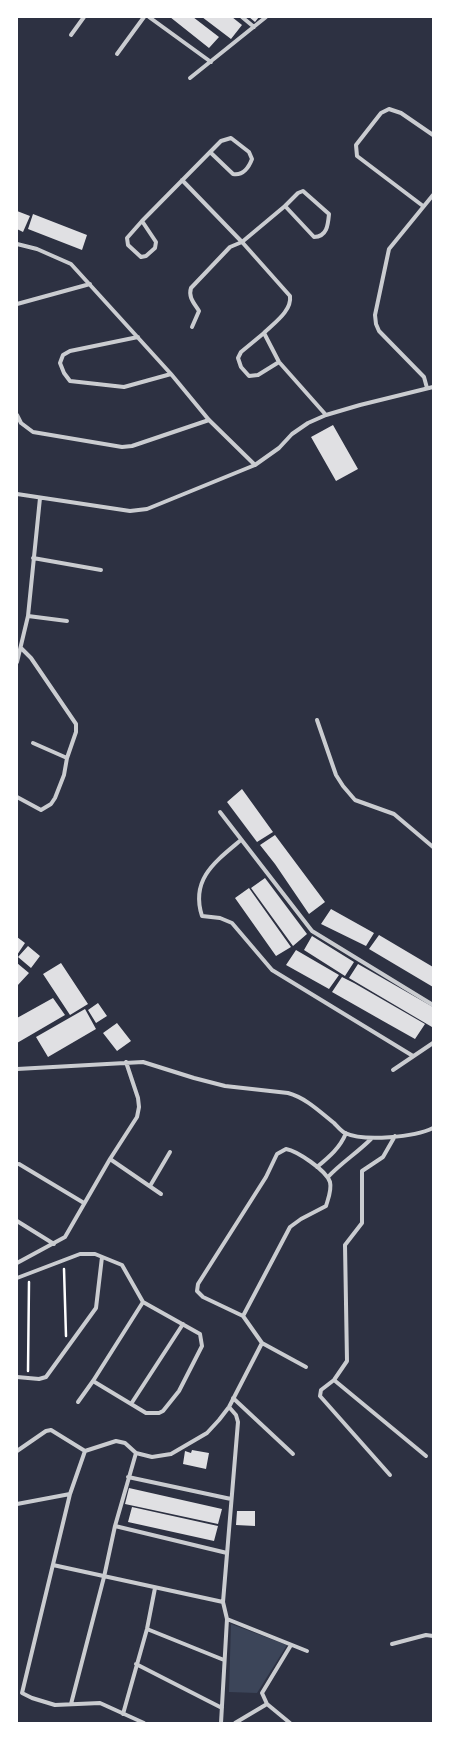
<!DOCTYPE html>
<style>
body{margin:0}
#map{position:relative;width:450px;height:1740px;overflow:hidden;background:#2d3142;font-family:"Asap Condensed",sans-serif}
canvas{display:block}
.frame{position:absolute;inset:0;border:18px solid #fff;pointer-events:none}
</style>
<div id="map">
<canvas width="450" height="1740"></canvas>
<div class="frame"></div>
</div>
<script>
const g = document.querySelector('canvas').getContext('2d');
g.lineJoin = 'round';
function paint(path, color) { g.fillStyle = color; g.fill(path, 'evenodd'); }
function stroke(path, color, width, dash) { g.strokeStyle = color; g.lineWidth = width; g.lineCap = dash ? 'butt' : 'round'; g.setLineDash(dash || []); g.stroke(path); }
paint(new Path2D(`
 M231,1624L287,1645L257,1693L229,1692Z`), '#3c4559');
paint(new Path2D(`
 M170,17H193L219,37L209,48Z
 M202,17H232L242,25L231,39Z
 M249,17H259L255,22Z
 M17,211L30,216L23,232L17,229Z
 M33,214L87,235L82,250L28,229Z
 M333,425L358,469L336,481L311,437Z
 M242,789L273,832L257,842L227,802Z
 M275,835L325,902L309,914L275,864L260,845Z
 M265,878L307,934L293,946L251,888Z
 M249,888L291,947L276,956L235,898Z
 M331,909L374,933L366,946L321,924Z
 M379,935L433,967V987L369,949Z
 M312,936L354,962L345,976L304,950Z
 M17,937L25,943L17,955Z
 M28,946L40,956L31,968L18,957Z
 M296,950L339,975L329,989L286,965Z
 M17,963L29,973L17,986Z
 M61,963L88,1004L70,1015L43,974Z
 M358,964L433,1007V1025L432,1027L349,978Z
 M342,977L354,983L425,1024L415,1039L383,1021L332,992Z
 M53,998L65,1015L17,1043V1018Z
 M98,1003L107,1016L96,1023L88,1010Z
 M85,1009L96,1029L48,1057L36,1037Z
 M117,1023L131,1041L117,1051L103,1033Z
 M192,1450L209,1453L206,1469L183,1464L185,1451L191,1453Z
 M129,1488L222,1509L218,1524L125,1504Z
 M132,1507L218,1526L214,1541L128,1522Z
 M237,1511H255V1526L236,1525Z`), '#e0e0e3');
stroke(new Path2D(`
 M64,1269L66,1336
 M28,1371L29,1282`), '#fff', 2.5);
stroke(new Path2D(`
 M149,17L211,62
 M242,17L254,27
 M71,35L84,17
 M117,54L144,17
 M190,78L266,17
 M182,180L242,242L290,296C292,311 274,323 264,333L279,362L326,415
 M303,191L329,214C328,225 327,237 314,237L285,206L298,193Z
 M423,206L357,156L356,145L381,113L389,109L401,113L433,135
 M142,221L221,141L231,138L249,152L252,159C249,167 243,176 233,174L210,152
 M142,221L156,242L155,248L146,256L141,257L128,245L127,238Z
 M17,244L37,249L71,264L171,374L209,420L255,465
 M17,304L90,284
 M192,327L199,311C194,303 188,297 191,288L230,247L242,242L285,206
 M264,333L241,352L238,358L241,367L249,376L258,375L279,362
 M138,337L70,351L63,355L60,363L64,373L70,381L124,387L171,374
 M427,388L424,377L379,331L376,324L375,315L389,249L433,195
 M17,415L21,423L33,432L122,447L132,446L209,420
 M17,494L130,511L147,509L255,465L279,448L292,434L308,423L326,415L360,405L433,387
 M33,558L101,570
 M28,616L67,621
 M17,662L28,616L40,498
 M317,720L336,775L343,786L355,800L394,814L433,847
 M33,743L67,758
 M17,797L41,810L51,804L55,798L64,775L67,758L76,732V724L31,658L21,648
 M220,812L312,931L433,1005
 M241,840C216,861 190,879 202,916L220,918L232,923L272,970L413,1056
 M17,1069L143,1062L194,1078L225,1086L288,1093C306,1098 319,1111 334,1123C337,1126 341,1131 345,1133C364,1142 415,1137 433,1128
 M393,1070L433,1043
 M110,1159L161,1194
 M19,1164L84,1203
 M317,1167C329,1157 340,1148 346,1133
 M328,1177C341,1163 357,1153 371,1139
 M150,1186L170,1152
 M17,1221L54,1244
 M17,1263L65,1237L110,1159L137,1117L139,1107L138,1098L126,1062
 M17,1278L80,1254H95L122,1265L143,1302L200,1334L202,1346L179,1391L163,1411L159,1413H146L93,1381
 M243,1316L290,1227L301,1219L326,1206C328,1199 332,1190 330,1182C326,1170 297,1151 286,1149L277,1154L266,1177L198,1284L197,1291L203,1297L243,1316L262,1343L306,1367
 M17,1377L39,1379L46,1377L96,1308L102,1257
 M334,1380L426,1456
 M233,1398L293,1454
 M78,1402L93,1381L143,1302
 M131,1404L183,1324
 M17,1451L46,1431L51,1430L85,1451L116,1441L125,1443L136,1453L152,1457L171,1454L207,1433L219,1420L229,1407L262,1343
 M85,1451L70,1494L22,1693L32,1698L55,1705L100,1703L144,1723
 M390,1475L320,1396L321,1390L334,1380L347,1361L345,1245L362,1223V1171L383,1157L395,1136
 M128,1477L231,1499
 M17,1504L70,1494
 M115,1526L227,1553
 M53,1565L223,1602
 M227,1619L307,1651
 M147,1629L224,1660
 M392,1644L426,1635L433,1636
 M136,1664L222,1708
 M71,1704L104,1577L115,1526L136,1453
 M123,1714L147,1629L155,1588
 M221,1723L227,1619L223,1602L238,1422L236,1415L229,1407
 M235,1723L267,1704
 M290,1723L267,1704L262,1693L291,1645`), '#caccd0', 4);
</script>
